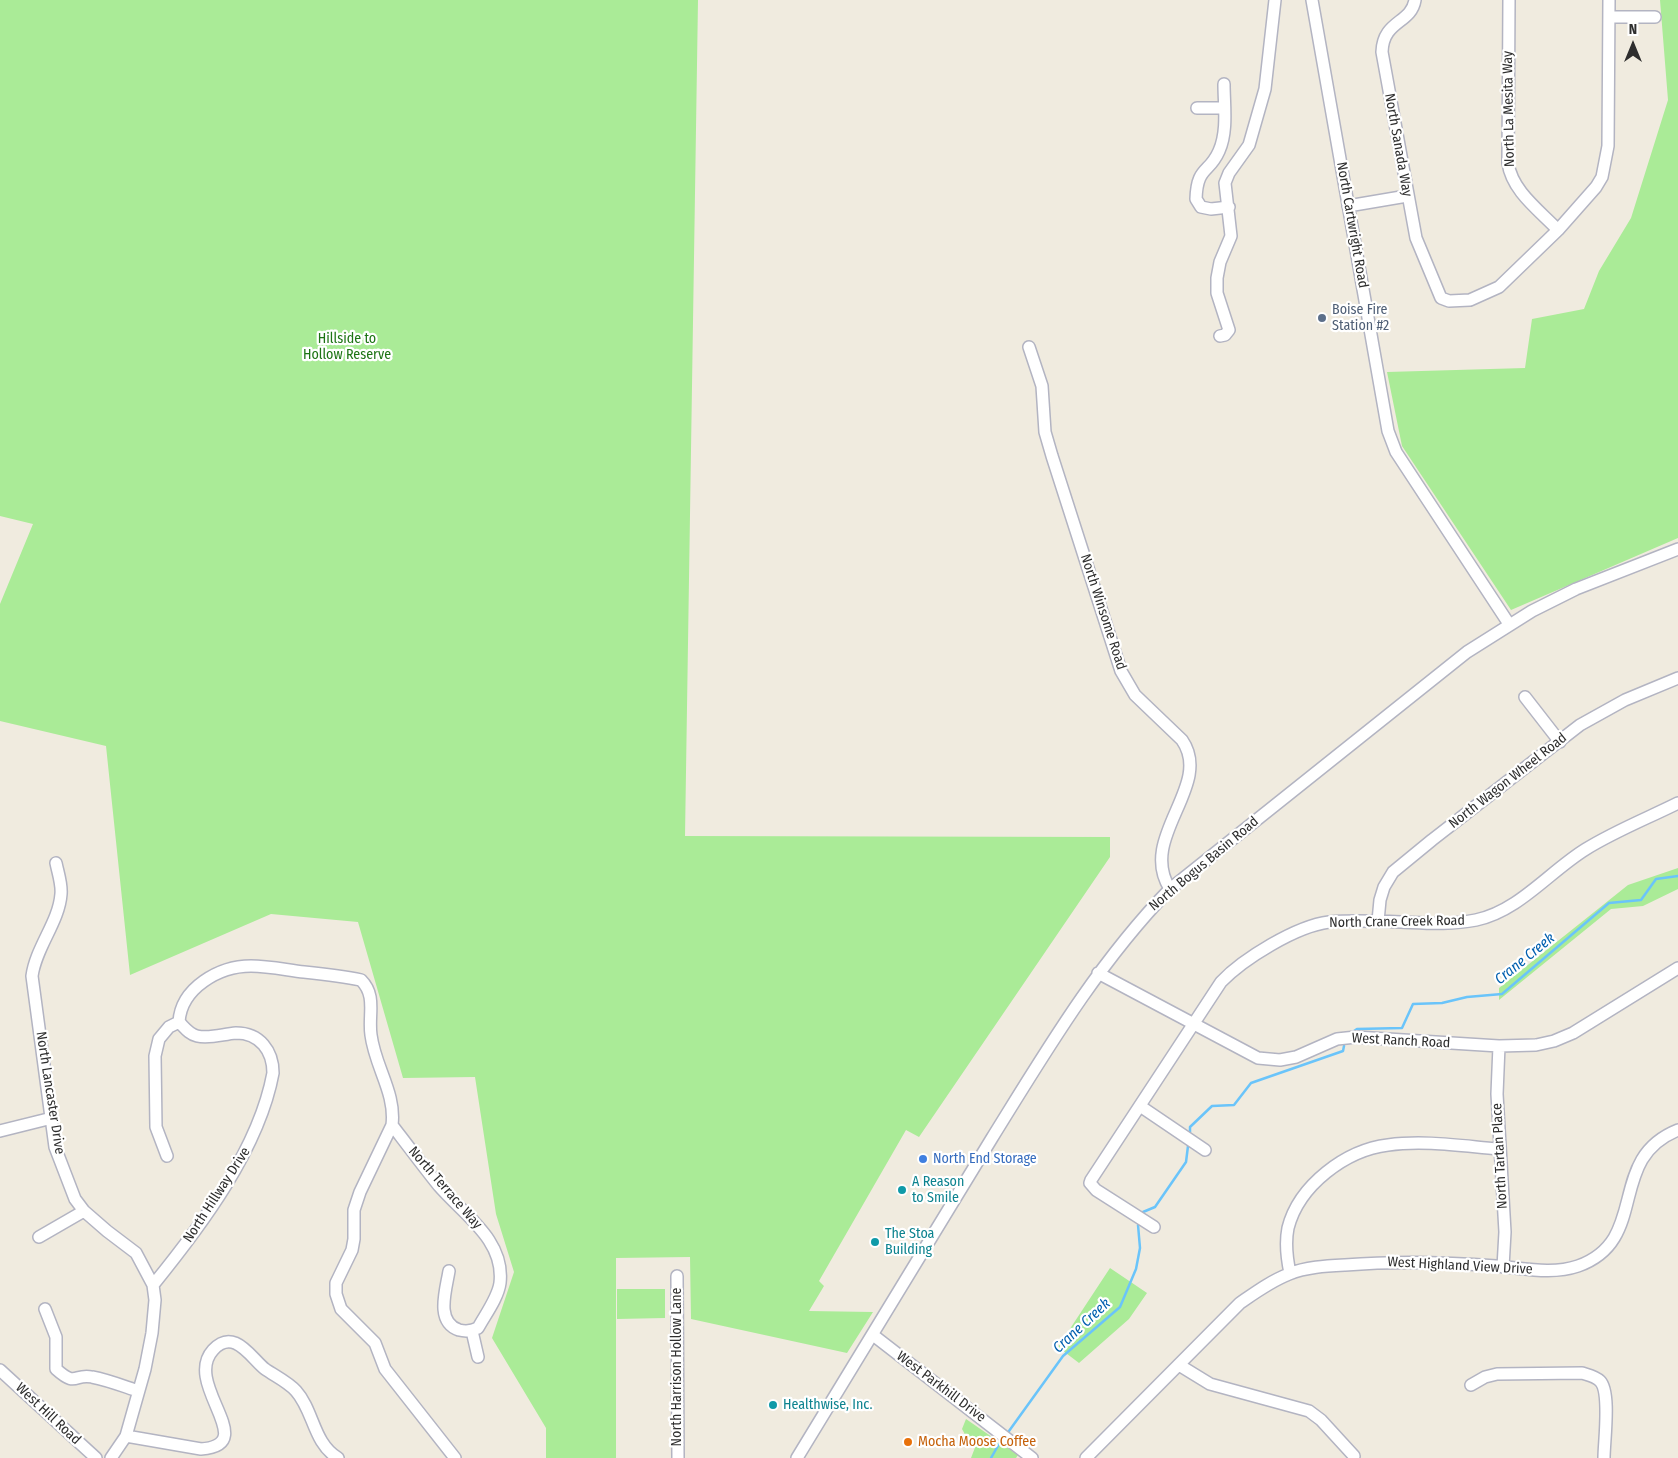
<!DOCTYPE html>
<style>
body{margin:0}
#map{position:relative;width:1678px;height:1458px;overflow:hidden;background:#f0ebdf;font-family:"Fira Sans Condensed",sans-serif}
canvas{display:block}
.north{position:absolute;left:1608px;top:20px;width:50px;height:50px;-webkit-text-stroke:4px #fff;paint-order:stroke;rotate:0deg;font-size:14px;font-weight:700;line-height:20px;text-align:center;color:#2e2e2e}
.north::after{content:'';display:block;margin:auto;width:18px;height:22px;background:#2e2e2e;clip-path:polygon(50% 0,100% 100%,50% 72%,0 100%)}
</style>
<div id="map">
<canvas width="1678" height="1458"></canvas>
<div class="north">N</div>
</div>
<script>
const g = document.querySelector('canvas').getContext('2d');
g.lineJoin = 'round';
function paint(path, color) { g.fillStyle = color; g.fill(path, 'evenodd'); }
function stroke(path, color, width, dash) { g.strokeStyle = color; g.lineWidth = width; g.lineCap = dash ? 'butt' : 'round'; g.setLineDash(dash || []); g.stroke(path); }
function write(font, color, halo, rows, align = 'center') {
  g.font = font + ' "Fira Sans Condensed",sans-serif'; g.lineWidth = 4.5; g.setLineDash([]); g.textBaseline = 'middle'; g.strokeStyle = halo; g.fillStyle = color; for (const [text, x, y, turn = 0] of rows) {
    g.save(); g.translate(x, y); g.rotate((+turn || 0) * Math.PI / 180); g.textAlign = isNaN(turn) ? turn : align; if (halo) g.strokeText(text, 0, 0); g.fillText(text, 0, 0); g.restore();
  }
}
paint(new Path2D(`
 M0,0H698L685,836L1110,837V857L919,1137L906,1130L819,1281L824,1286L809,1311L873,1312L847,1353L691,1319L690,1257L616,1258V1458H546V1428L492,1338L514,1272L496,1214L475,1077L403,1078L358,922L271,914L130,975L106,746L0,721V604L33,524L0,516Z
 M1660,0H1678V538L1511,610L1402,446L1387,372L1525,368L1532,319L1584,309L1599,271L1631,218L1668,100Z
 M1678,868V889L1643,906L1611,909L1499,1000V988L1628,885Z
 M1110,1268L1147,1293L1129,1319L1079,1363L1058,1347Z
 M617,1289H665V1318L617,1319Z
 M966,1419L1018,1455L1016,1458H971L976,1445L967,1438L962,1429Z`), '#aaeb97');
stroke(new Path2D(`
 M1351,1033L1357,1029L1402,1028L1413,1004L1442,1003L1467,997L1502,994L1609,903L1641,900L1656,879L1678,876
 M1190,1132V1127L1212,1106L1234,1105L1251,1083L1343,1051L1344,1046
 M1143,1212L1155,1207L1186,1162L1188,1146
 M1009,1431L1063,1356L1120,1307L1136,1269L1140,1248L1138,1225
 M991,1458L999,1444`), '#6ac4fa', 2.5);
const minor = new Path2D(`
 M1312,0L1388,431L1396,452L1509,624
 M1415,0C1411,24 1383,20 1382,52L1416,238L1441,298L1449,301L1470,300L1499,287L1558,230L1596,187L1602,177L1608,146L1609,0
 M1509,0L1508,163C1512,191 1539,210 1558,230
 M1609,17H1655
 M1224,84C1224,105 1228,131 1219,151C1209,174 1197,166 1196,199L1201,207L1211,209L1229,207
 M1197,108H1224
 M1348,206L1407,196
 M1220,336L1225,335L1229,330L1217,293V278L1220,262L1231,236L1225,183L1229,173L1249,145L1265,89L1275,0
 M1029,347L1042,386L1045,432L1052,456L1121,671L1135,695L1182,740C1214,786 1137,837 1170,889
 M1525,697L1560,742
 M56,863C58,873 62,884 61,894C59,922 36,947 32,976L55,1147L75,1199L84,1211L107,1231L136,1253L153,1285L155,1300L152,1333L145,1369L126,1436L111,1458
 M1378,921L1380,900L1384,887L1393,872L1432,840L1580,725L1625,700L1678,678
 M1098,973L1258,1058L1280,1060L1296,1057L1337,1039L1356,1037L1499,1046L1536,1045L1554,1041L1573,1033L1678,968
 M1499,1046L1497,1094L1505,1232L1503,1267
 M1140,1106L1205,1150
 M392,1125C408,1146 423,1166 439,1186C464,1215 505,1240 500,1283C498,1298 485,1315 478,1328C472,1331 467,1332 459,1330C435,1322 446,1290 449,1271
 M0,1131L52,1118
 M167,1156L156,1127L155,1056L159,1039L169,1027L179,1022
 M1154,1227L1096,1190L1090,1183L1091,1180L1221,982C1243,959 1296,926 1329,922C1352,920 1377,921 1401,922C1426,923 1451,925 1476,920C1519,911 1550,871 1586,849C1615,831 1648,818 1678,803
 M39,1237L84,1211
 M1290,1273C1287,1259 1285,1243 1288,1228C1299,1185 1346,1150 1388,1145C1424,1140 1462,1146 1498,1149
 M677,1276L678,1458
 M153,1285C201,1226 259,1149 273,1073C273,1051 260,1033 236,1033C223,1034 210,1039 197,1036C189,1034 185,1028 179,1022C181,988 219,966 251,966C268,966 287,970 304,972C323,974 342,976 361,980C377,996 368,1015 371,1035C375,1067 396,1093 392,1125L360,1192L354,1210V1239L352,1250L336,1283V1294L341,1309L375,1343L385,1369L455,1458
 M45,1309L56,1337V1369C77,1388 74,1373 92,1377C108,1380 123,1386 138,1391
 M472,1331L478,1357
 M873,1335L1032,1458
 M1179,1365L1210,1384L1309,1411L1321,1420L1354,1456
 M0,1370L96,1458
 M1471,1385L1485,1377L1497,1374L1582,1373C1588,1375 1595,1376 1600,1381C1611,1392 1604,1441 1604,1458
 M126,1436L201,1449C262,1445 182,1384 213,1350C234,1327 251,1358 265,1369C275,1376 288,1382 296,1391C314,1411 313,1443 338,1458
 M797,1458C862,1352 927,1245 992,1138C1046,1051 1098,963 1170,889L1467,652L1532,611L1576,589L1678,549
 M1086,1458L1240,1303C1256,1292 1271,1281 1289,1274C1306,1267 1326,1266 1345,1265C1395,1261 1445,1262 1496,1266C1523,1268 1552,1275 1578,1266C1651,1240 1605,1159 1678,1130`);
stroke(minor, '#b3b4c2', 14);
stroke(minor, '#fff', 11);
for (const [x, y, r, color] of [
 [1322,318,5,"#5c6f8a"],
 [923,1159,5,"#3f7fe0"],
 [902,1190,5,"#0f9aa8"],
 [875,1242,5,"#0f9aa8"],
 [773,1405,5,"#0f9aa8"],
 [908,1442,5,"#e8710a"]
]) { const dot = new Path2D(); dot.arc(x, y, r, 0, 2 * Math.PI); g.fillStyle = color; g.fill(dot); stroke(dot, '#fff', 2); }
write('14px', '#2e2e2e', '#fff', [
 ["North La Mesita Way",1509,109,-91],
 ["North Sanada Way",1398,145,80],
 ["North Cartwright Road",1352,225,80],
 ["North Winsome Road",1103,612,72],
 ["North Wagon Wheel Road",1508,781,-38],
 ["North Bogus Basin Road",1204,864,-40],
 ["North Crane Creek Road",1397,922,-1],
 ["West Ranch Road",1401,1041,3],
 ["North Lancaster Drive",50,1093,81],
 ["North Tartan Place",1500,1156,-93],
 ["North Terrace Way",445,1188,49],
 ["North Hillway Drive",217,1195,-57],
 ["West Highland View Drive",1460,1266,3],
 ["North Harrison Hollow Lane",677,1367,-90],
 ["West Parkhill Drive",941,1387,37],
 ["West Hill Road",48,1414,43]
]);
write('14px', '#4e5e75', '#fff', [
 ["Boise Fire",1332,310],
 ["Station #2",1332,326]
], 'left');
write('14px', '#1d7414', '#fff', [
 ["Hillside to",347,339],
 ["Hollow Reserve",347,355]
]);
write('14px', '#366cbe', '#fff', [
 ["North End Storage",933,1159]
], 'left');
write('14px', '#0d838f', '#fff', [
 ["A Reason",912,1182],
 ["to Smile",912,1198],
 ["The Stoa",885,1234],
 ["Building",885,1250],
 ["Healthwise, Inc.",783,1405]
], 'left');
write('14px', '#c56008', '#fff', [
 ["Mocha Moose Coffee",918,1442]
], 'left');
write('italic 15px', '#005faf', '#fff', [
 ["Crane Creek",1525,959,-39],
 ["Crane Creek",1082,1326,-43]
]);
</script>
